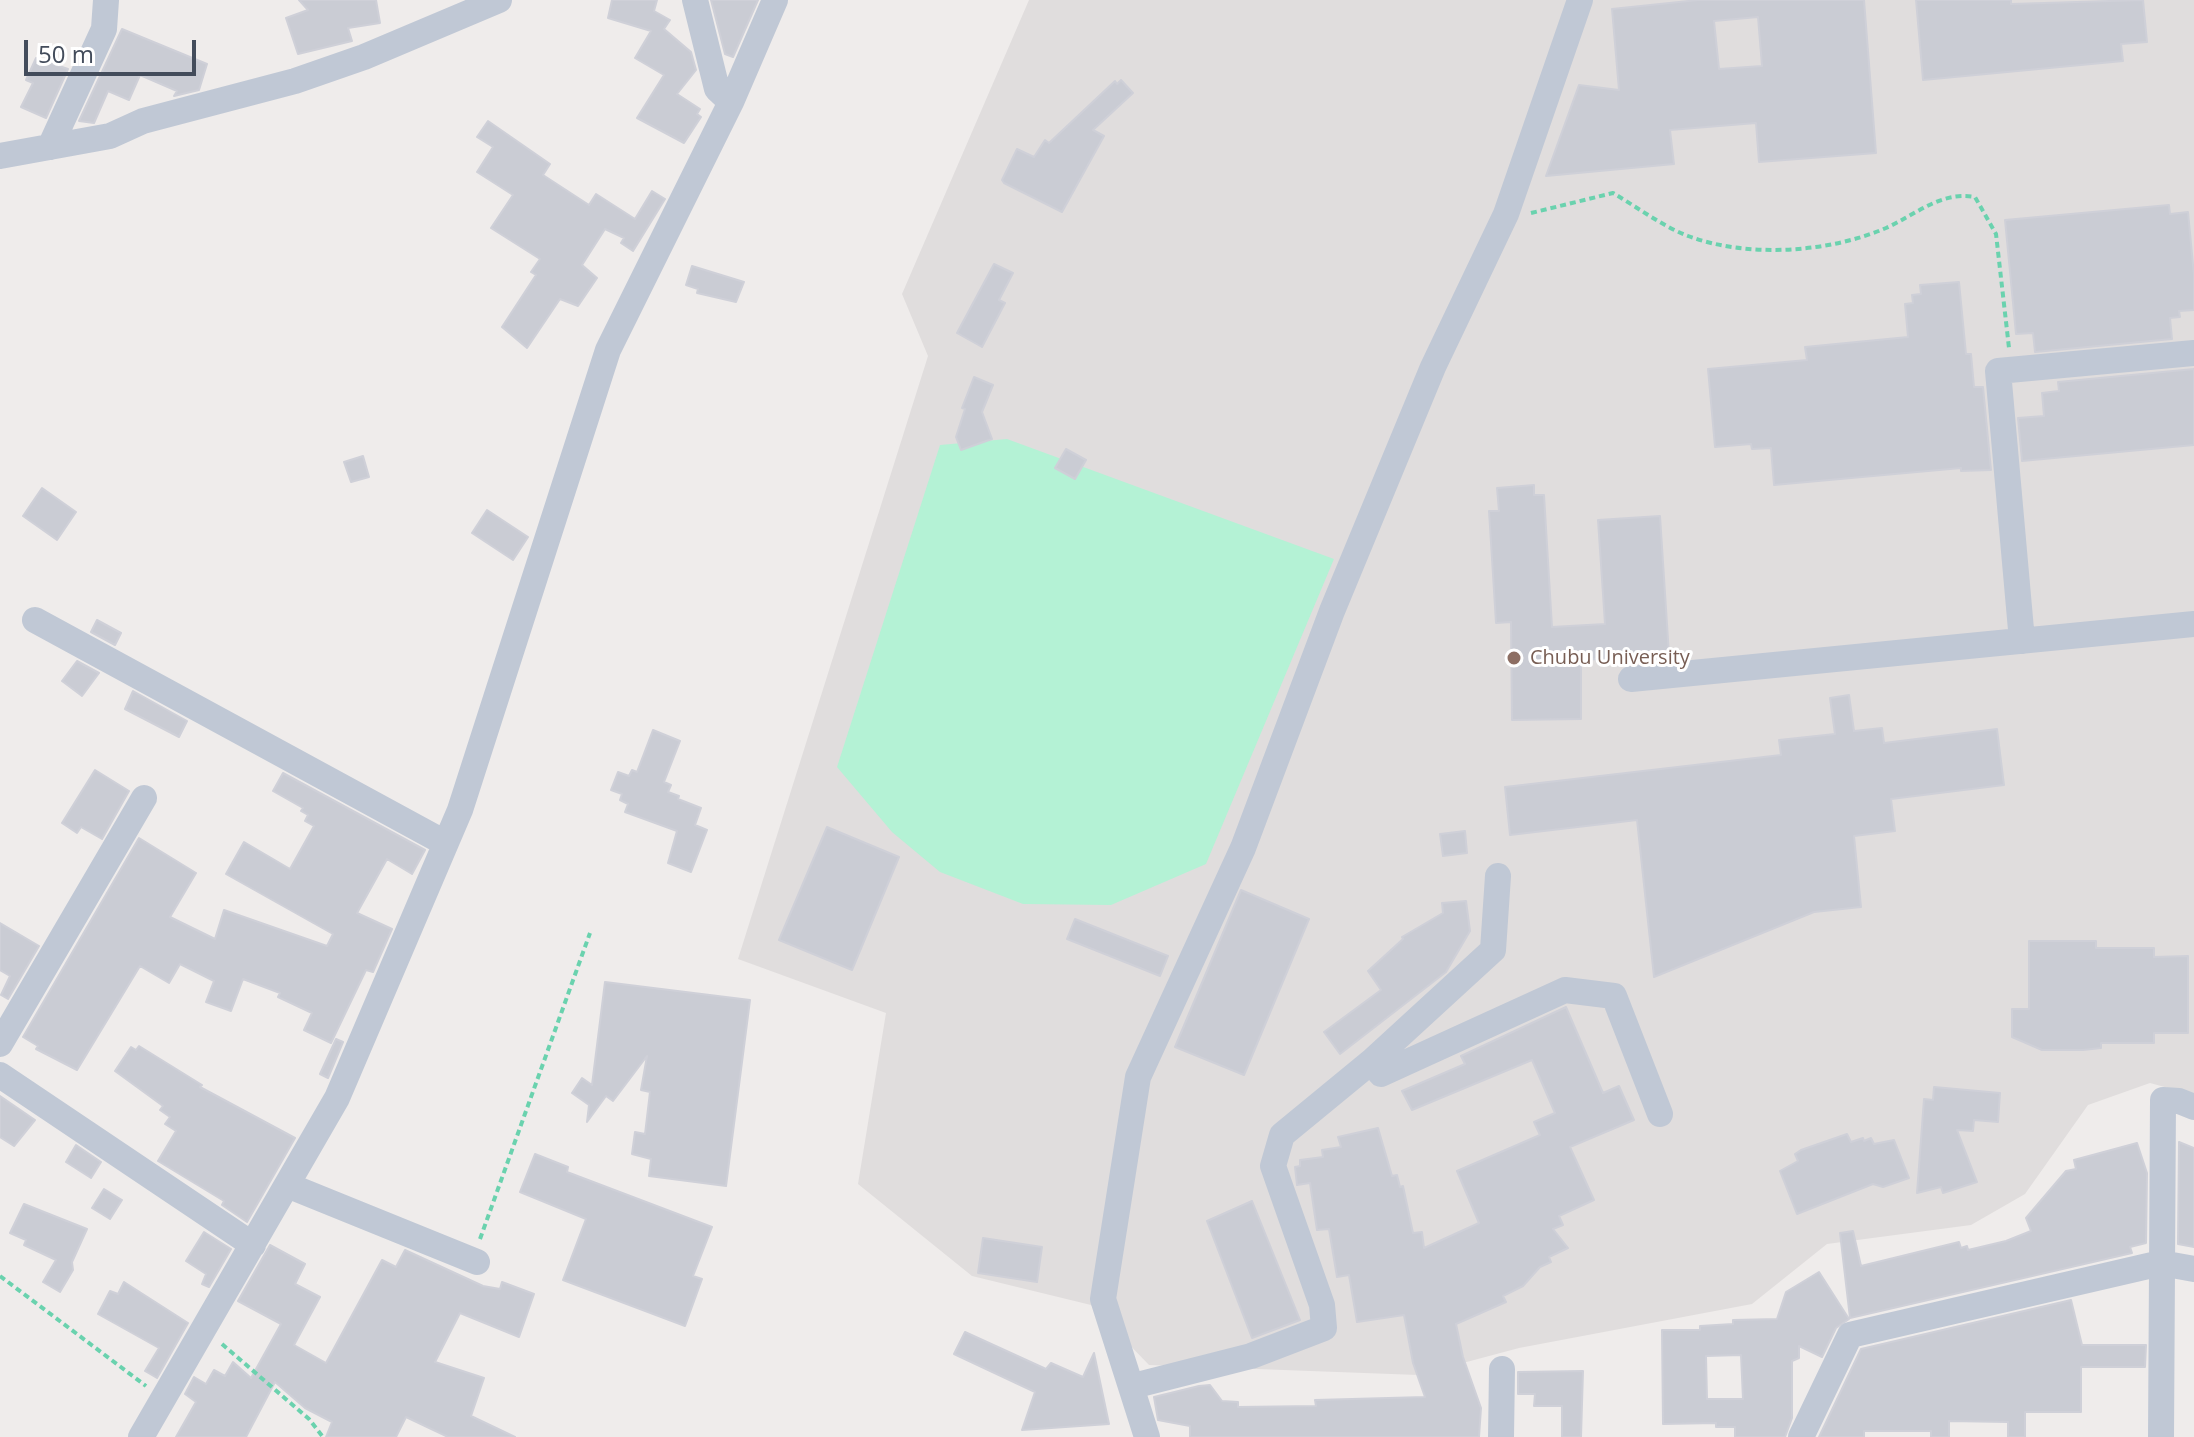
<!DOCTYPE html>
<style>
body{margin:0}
#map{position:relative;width:2194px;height:1437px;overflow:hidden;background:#efeceb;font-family:"Open Sans",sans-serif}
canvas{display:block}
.scale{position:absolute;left:24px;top:40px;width:172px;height:36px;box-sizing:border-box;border:4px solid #434c5b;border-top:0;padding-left:10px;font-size:24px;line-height:28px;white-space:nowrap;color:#434c5b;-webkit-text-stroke:6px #fff;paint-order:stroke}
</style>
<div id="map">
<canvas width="2194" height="1437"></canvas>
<div class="scale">50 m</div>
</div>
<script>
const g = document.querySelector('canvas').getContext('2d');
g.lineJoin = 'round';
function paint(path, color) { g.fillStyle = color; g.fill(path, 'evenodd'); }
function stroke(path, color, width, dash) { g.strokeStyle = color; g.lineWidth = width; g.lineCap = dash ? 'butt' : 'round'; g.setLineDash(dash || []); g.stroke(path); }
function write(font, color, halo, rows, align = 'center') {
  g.font = font + ' "Open Sans",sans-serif'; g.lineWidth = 6; g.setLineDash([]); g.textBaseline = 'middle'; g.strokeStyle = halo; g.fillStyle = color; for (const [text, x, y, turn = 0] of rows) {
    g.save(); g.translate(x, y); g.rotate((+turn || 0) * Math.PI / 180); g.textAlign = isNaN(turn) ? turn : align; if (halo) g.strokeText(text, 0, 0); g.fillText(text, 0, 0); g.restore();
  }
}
paint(new Path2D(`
 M1029,0H2194V1095L2150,1083L2088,1105L2025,1194L1971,1225L1827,1244L1752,1304L1519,1348L1418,1375L1149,1365L1091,1305L972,1276L858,1184L886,1013L738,959L928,356L902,294Z`), '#e0dddd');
paint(new Path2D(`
 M1007,439L1334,559L1206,864L1111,905L1023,904L940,872L892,832L837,767L940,445Z`), '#b4f2d5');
const building = new Path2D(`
 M299,0H376L380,23L348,28L352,41L298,54L286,18L308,10Z
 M612,0H657L654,11L670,20L664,29L691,52L696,70L677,94L700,109L697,114L701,117L684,143L637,118L664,75L635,58L651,31L608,18Z
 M711,0H758L733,57L725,54Z
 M1698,0H1864L1876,153L1759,162L1756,123L1670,130L1674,164L1546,176L1579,85L1619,90L1612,9ZM1758,17L1762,66L1719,69L1714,21Z
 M1916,0H2011V4L2143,0L2147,42L2121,44L2123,61L1923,80Z
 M122,29L207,64L199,90L174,96L177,91L140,75L129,100L108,91L94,123L79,121Z
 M36,58L68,69L46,118L21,107L33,83L26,80Z
 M1121,80L1133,93L1093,130L1104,136L1062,212L1004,183L1002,180L1017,149L1034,157L1045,140L1049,143L1115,81L1117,84Z
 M488,121L550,164L543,175L589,205L596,194L635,219L652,191L665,199L633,251L621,243L624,238L605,229L582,265L597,278L578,306L560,299L527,348L502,327L536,275L531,272L540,259L491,228L513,195L477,172L493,147L477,137Z
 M2169,205L2170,214L2188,212L2194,275V310L2179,311L2180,317L2170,318L2172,339L2035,352L2033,333L2016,334L2005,220Z
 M994,264L1013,273L999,300L1005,303L982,347L957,333Z
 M692,266L744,282L736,302L697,293L698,289L686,285Z
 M1959,282L1966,354H1971L1974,387H1983L1991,470L1961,471V468L1774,485L1771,448L1752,449L1751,444L1715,447L1708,369L1807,360L1805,347L1908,337L1905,304L1913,303L1912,295L1921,294L1920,285Z
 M2194,369V445L2022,461L2018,418L2044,416L2042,393L2059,391L2058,382Z
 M974,377L993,385L982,412L992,439L961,450L956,437L965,409L962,408Z
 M1066,449L1086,460L1075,479L1055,468Z
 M363,456L369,477L351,482L344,462Z
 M1534,485V495H1544L1552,627L1605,624L1598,520L1660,516L1669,655L1581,660V719L1512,720L1511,622L1496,623L1489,511H1499L1497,488Z
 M42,488L76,512L57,540L23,516Z
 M487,510L528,537L513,560L472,533Z
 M97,620L121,633L115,645L91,632Z
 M77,661L99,673L82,696L62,681Z
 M133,691L187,721L179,737L125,709Z
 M1849,695L1854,731L1882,728L1884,743L1997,729L2004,785L1891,799L1895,831L1854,836L1861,907L1814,912L1654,977L1637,820L1510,835L1505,787L1781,755L1779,740L1835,734L1830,698Z
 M653,730L680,741L664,782L671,785L668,792L679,796L678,799L701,808L695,825L707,830L691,872L668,863L677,831L625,812L628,804L620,800L622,794L611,790L618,772L629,776L632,770L637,772Z
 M95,770L129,791L102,839L81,827L77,833L62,823Z
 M283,773L425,850L412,874L387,859L357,913L392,929L373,972L366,970L331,1043L304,1030L312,1013L278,997L280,993L243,979L231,1011L206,1002L214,981L180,964L169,983L140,966L77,1070L36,1049L38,1046L23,1037L139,838L196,873L170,917L215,939L224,910L327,946L333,934L226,874L244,842L290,869L314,826L305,821L308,815L301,811L303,808L273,791Z
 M827,827L899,857L852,970L779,940Z
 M1465,831L1467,853L1443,856L1440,834Z
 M1241,890L1309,919L1244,1075L1175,1047Z
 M1466,901L1470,931L1446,972L1340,1054L1324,1032L1381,990L1368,971L1403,939L1402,937L1443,913L1442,903Z
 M1075,919L1168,956L1160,976L1067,939Z
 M0,923L39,946L8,999L1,995L10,976L0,970Z
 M2029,941H2096V948H2154V957L2188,956V1033H2154V1043H2101V1048L2083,1050H2042L2012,1037V1009H2029Z
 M605,982L750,1000L726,1186L649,1176L651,1159L632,1154L635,1132L645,1134L650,1092L641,1090L647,1056L613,1101L606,1096L587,1122L589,1105L572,1093L582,1078L592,1085Z
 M1566,1007L1603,1093L1619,1086L1634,1120L1570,1147L1594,1200L1559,1216L1563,1225L1553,1229L1568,1248L1549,1257L1551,1262L1540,1267L1523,1286L1503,1296L1506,1302L1456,1324L1463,1357L1481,1408L1479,1437H1190V1426L1158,1420L1154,1397L1199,1386L1210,1385L1222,1401L1238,1402V1407L1316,1406L1315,1400L1425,1397L1413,1363L1404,1315L1357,1322L1349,1275L1337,1277L1329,1229L1317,1230L1310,1183L1297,1185L1295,1167L1300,1166V1160L1323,1157L1322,1150L1341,1147L1338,1137L1378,1128L1392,1176L1397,1175L1400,1187L1403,1186L1413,1233L1422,1232L1424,1248L1479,1223L1457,1171L1540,1135L1534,1122L1555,1113L1532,1060L1412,1110L1402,1091L1465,1064L1461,1056Z
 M336,1039L343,1042L328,1078L320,1074Z
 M139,1046L202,1085L200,1087L295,1138L247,1222L222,1205L224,1201L158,1161L176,1131L165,1124L170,1117L160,1110L163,1106L115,1071L131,1047L136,1050Z
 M1934,1087L2000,1093L1998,1122L1974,1120L1973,1131L1957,1130L1977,1182L1943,1193L1941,1187L1917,1193L1924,1099L1933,1100Z
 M0,1096L35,1120L14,1146L0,1137Z
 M1847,1134L1851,1142L1863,1138L1864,1141L1871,1138L1874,1144L1894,1140L1909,1178L1883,1187L1873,1184L1797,1214L1780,1171L1798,1161L1795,1154L1801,1150Z
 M2179,1142L2194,1148V1247L2178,1244Z
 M2137,1143L2147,1173L2146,1243L2130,1247L2132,1253L1850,1318L1840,1233L1853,1231L1861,1266L1959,1242L1961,1248L1967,1246L1968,1250L2006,1241L2031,1231L2026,1218L2066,1171L2076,1169L2074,1160Z
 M76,1145L101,1162L91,1178L66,1162Z
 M535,1154L568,1167L567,1172L712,1227L693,1276L702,1279L685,1326L563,1280L586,1219L520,1192Z
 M104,1189L122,1200L110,1219L92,1208Z
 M1252,1201L1300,1320L1252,1338L1207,1221Z
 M24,1204L87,1229L72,1262L73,1270L60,1292L43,1282L56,1260L24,1245L26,1240L10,1233Z
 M204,1232L231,1249L209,1287L202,1284L206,1274L186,1261Z
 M983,1238L1042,1247L1037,1282L978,1273Z
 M270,1245L305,1264L295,1284L320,1297L294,1345L326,1363L382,1260L396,1267L405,1250L483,1286L500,1289L502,1282L534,1294L519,1337L460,1313L435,1362L484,1378L471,1416L515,1437H448L406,1417L396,1437H326L332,1422L305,1408L275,1382L246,1437H176L196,1402L185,1394L194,1377L206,1384L214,1370L225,1376L233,1362L251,1378L281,1324L238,1301Z
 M1819,1272L1849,1319L1836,1328L1822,1357L1799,1346V1358L1792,1361V1418L1785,1437H1735V1427H1716V1423L1663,1424L1662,1330H1700V1326L1733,1324V1320L1777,1319L1786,1292ZM1741,1355L1743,1399H1707L1706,1356Z
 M124,1282L188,1323L157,1378L145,1371L159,1348L98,1314L110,1291L118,1294Z
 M2071,1300L2082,1345H2146L2145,1367H2081V1412H2025V1437H2008V1422L1949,1421V1437H1931V1431H1864V1437H1819L1861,1349Z
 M965,1332L1046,1369L1051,1363L1083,1377L1094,1353L1109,1424L1022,1430L1035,1392L954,1354Z
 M1583,1371L1581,1437H1562V1406H1534L1535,1394H1518V1372Z`);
paint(building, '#caccd4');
stroke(building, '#cfd0d8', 2);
stroke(new Path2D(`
 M1531,213L1613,193C1637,207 1662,226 1688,236C1747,258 1828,253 1886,228C1917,214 1941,191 1975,197L1996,234L2009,348
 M480,1239L590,933
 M0,1276L146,1386
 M222,1344L309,1419L323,1437`), '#6ad2ae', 4, [6, 4]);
stroke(new Path2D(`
 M695,0L717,89L731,102
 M50,147L104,29L106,0
 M0,156L110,136L143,121L295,81L364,57L499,0
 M35,620L445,843
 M2022,641L1998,371L2194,353
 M1631,679L2194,624
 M0,1044L144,798
 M1372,1061L1381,1074L1565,990L1614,996L1660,1114
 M0,1075L253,1245
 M287,1185L477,1262
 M1133,1386L1251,1356L1324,1328L1322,1305L1273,1166L1282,1135L1372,1061L1493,950L1498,876
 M141,1437L337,1098L460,810L608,350L731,102L775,0
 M1147,1437L1103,1299L1138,1077L1243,848L1332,611L1433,367L1506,214L1580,0
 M1501,1437L1502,1369
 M1801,1437L1850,1335L2161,1263L2194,1269
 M2161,1437L2163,1100L2179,1101L2194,1107`), '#c0c8d5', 26);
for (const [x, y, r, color] of [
 [1514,658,8,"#8d6e63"]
]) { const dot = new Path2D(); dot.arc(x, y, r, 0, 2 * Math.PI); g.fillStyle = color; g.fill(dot); stroke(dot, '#fff', 3); }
write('20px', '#785e54', '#fff', [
 ["Chubu University",1530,658]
], 'left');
</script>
